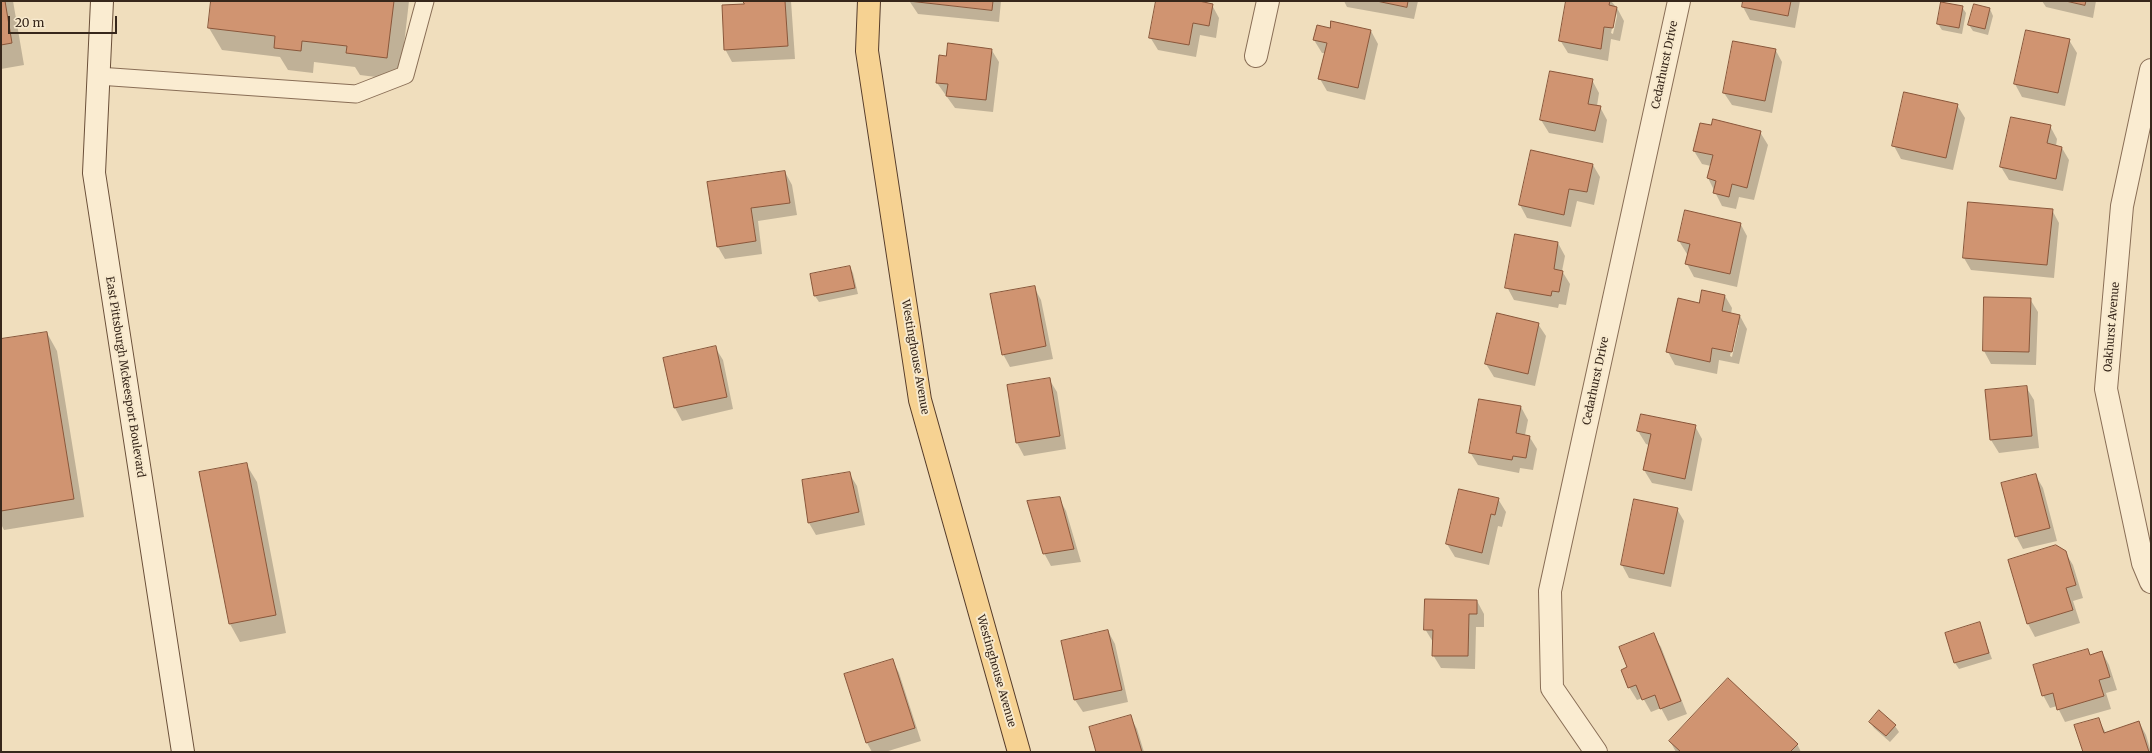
<!DOCTYPE html>
<style>
body{margin:0}
#map{position:relative;width:2152px;height:753px;overflow:hidden;background:#f0debd;font-family:Merriweather,serif}
canvas{display:block}
.frame{position:absolute;inset:0;border:2px solid #37271b;pointer-events:none}
.scale{position:absolute;left:8px;top:16px;width:109px;height:18px;box-sizing:border-box;border:2px solid #37271b;border-top:0;padding-left:5px;font-size:12px;line-height:14px;white-space:nowrap;color:#37271b;-webkit-text-stroke:3px #f7e9cd;paint-order:stroke}
</style>
<div id="map">
<canvas width="2152" height="753"></canvas>
<div class="frame"></div>
<div class="scale">20 m</div>
</div>
<script>
const g = document.querySelector('canvas').getContext('2d');
g.lineJoin = 'round';
function paint(path, color) { g.fillStyle = color; g.fill(path, 'evenodd'); }
function stroke(path, color, width, dash) { g.strokeStyle = color; g.lineWidth = width; g.lineCap = dash ? 'butt' : 'round'; g.setLineDash(dash || []); g.stroke(path); }
function write(font, color, halo, rows, align = 'center') {
  g.font = font + ' Merriweather,serif'; g.lineWidth = 4; g.setLineDash([]); g.textBaseline = 'middle'; g.strokeStyle = halo; g.fillStyle = color; for (const [text, x, y, turn = 0] of rows) {
    g.save(); g.translate(x, y); g.rotate((+turn || 0) * Math.PI / 180); g.textAlign = isNaN(turn) ? turn : align; if (halo) g.strokeText(text, 0, 0); g.fillText(text, 0, 0); g.restore();
  }
}
paint(new Path2D(`
 M1,1H13L24,65L1,69Z
 M212,1H409L400,80L360,75L355,67L314,62L313,73L288,70L280,57L222,50L209,28Z
 M744,1H791L795,59L732,62L725,49L745,5Z
 M1001,1L999,22L918,14L910,2Z
 M1157,1H1203L1205,4L1212,5L1219,18L1216,38L1200,35L1196,57L1158,50L1150,37Z
 M1344,1H1418L1414,19L1347,7Z
 M1567,1H1611L1617,8L1624,21L1620,41L1611,39L1608,61L1568,53L1560,40ZM1616,11L1617,16L1613,34L1611,33Z
 M1744,1H1800L1795,28L1750,20L1743,7Z
 M2042,1H2096L2093,18L2046,7Z
 M1962,7L1966,13L1962,34L1942,30L1938,24Z
 M1990,9L1993,16L1988,35L1973,31L1969,25Z
 M1331,29L1371,31L1378,44L1365,100L1327,91L1320,79L1325,53H1322L1314,40Z
 M2069,40L2077,53L2065,106L2022,97L2015,84Z
 M991,49L999,62L993,112L955,108L937,83L947,57Z
 M1775,49L1782,62L1772,113L1732,105L1724,93Z
 M1592,80L1599,93L1597,106L1600,107L1607,120L1603,143L1549,133L1541,120Z
 M1957,105L1965,118L1953,170L1901,159L1894,146Z
 M2050,126L2057,139L2056,146L2062,148L2069,160L2063,191L2009,180L2001,167Z
 M1760,132L1768,145L1754,200L1739,197L1736,209L1722,206L1708,178L1711,166L1702,164L1694,151Z
 M1593,165L1600,177L1594,205L1577,201L1571,227L1527,218L1520,205Z
 M785,172L792,185L797,215L758,221L762,254L725,259L718,247L709,183Z
 M2052,210L2059,223L2054,278L1971,270L1964,258Z
 M1740,223L1747,236L1737,287L1694,277L1687,264L1689,255L1687,254L1679,241Z
 M1558,243L1565,256L1562,271L1570,284L1566,305L1559,304L1558,308L1514,300L1507,287Z
 M850,267L853,273L858,294L819,302L815,296Z
 M1034,287L1041,300L1053,359L1010,367L1003,354Z
 M1725,296L1732,308L1731,314L1740,316L1747,329L1739,364L1719,360L1717,374L1675,365L1668,352L1700,304ZM1737,325H1739L1732,357L1730,356Z
 M2030,299L2038,312L2036,365L1991,364L1984,351Z
 M1538,324L1546,336L1535,386L1494,377L1486,364Z
 M47,333L57,351L84,517L4,530L1,524V340Z
 M715,347L723,360L733,409L682,421L675,408L664,359Z
 M1049,379L1057,392L1066,449L1024,456L1017,443L1008,386Z
 M2026,387L2034,400L2039,448L1999,453L1991,440L1986,391Z
 M1521,407L1528,420L1525,435L1529,436L1537,449L1533,470L1520,468L1519,473L1478,465L1470,452Z
 M1695,426L1702,439L1692,491L1652,483L1644,470L1649,445L1646,444L1638,431Z
 M246,464L257,482L286,633L240,642L230,624L200,473Z
 M849,473L857,486L865,525L816,535L809,523Z
 M2036,476L2043,488L2057,541L2023,549L2016,536Z
 M1059,498L1066,511L1081,562L1051,566L1044,553Z
 M1498,499L1506,512L1502,527L1498,526L1489,565L1455,557L1447,544Z
 M1635,500L1677,509L1684,521L1671,587L1629,578L1622,565Z
 M2065,552L2073,565L2083,598L2073,601L2080,623L2035,637L2028,624L2009,561Z
 M1477,601L1484,614V627H1476L1475,669L1441,668L1433,655V642L1425,629Z
 M1979,624L1992,659L1959,669L1955,663Z
 M1108,631L1115,644L1128,702L1083,712L1075,700Z
 M1653,635L1661,647L1687,714L1668,721L1661,708L1651,712L1643,698L1637,700L1629,687V668Z
 M2087,650L2090,655L2102,652L2109,665L2117,690L2106,693L2111,709L2065,722L2057,706L2050,708L2043,695Z
 M892,660L899,673L921,741L885,752H872L867,743Z
 M1130,716L1137,729L1144,752H1097Z
 M2098,719L2106,733L2139,722L2146,735L2151,752H2084Z
 M1870,722L1895,726L1899,732L1890,742L1874,728Z
 M1670,741L1797,744L1801,752H1676Z`), '#0003');
const building = new Path2D(`
 M1,1H5L12,43L1,45Z
 M211,1H394L387,58L346,53L347,46L302,41L301,51L274,48L275,36L208,28Z
 M743,1H785L788,46L724,50L722,5L744,4Z
 M909,1H993L992,10Z
 M1156,1H1199L1213,4L1209,26L1193,23L1189,45L1149,38Z
 M1377,1H1408L1407,7Z
 M1566,1H1610L1609,5L1617,7L1613,28L1604,27L1601,49L1559,41Z
 M1743,1H1791L1788,16L1742,7Z
 M2066,1H2086L2085,5Z
 M1941,2L1963,6L1959,28L1937,24Z
 M1974,4L1990,8L1985,29L1968,25Z
 M1331,21L1371,30L1358,88L1318,79L1327,43L1313,40L1317,25L1330,28Z
 M2026,30L2070,39L2058,93L2014,84Z
 M1733,41L1776,49L1765,101L1723,93Z
 M948,43L992,49L986,100L946,96L948,84L936,83L939,55L946,56Z
 M1550,71L1593,79L1588,104L1601,106L1595,131L1540,120Z
 M1904,92L1958,104L1946,158L1892,146Z
 M2011,117L2051,125L2047,143L2062,147L2056,179L2000,167Z
 M1713,119L1761,131L1747,188L1732,184L1729,197L1713,193L1716,181L1707,178L1713,155L1693,151L1700,123L1711,125Z
 M1531,150L1593,164L1587,192L1569,189L1564,215L1519,205Z
 M785,171L790,203L751,208L756,241L717,247L707,182Z
 M1968,202L2053,209L2047,265L1963,258Z
 M1685,210L1741,223L1730,274L1685,264L1690,244L1678,241Z
 M1515,234L1558,242L1554,269L1563,271L1559,292L1552,291L1551,296L1505,288Z
 M850,266L855,288L814,296L810,274Z
 M1035,286L1046,346L1002,355L990,294Z
 M1702,290L1725,295L1722,311L1740,315L1732,352L1712,348L1710,362L1666,352L1678,298L1699,303Z
 M1984,297L2031,298L2029,352L1983,351Z
 M1497,313L1539,323L1528,374L1485,364Z
 M47,332L74,499L1,511V339Z
 M716,346L727,397L674,408L663,358Z
 M1050,378L1060,436L1016,443L1007,385Z
 M2027,386L2032,436L1990,440L1985,390Z
 M1479,399L1521,406L1516,433L1530,436L1526,458L1513,456L1512,460L1469,453Z
 M1641,414L1696,425L1685,479L1643,470L1651,434L1637,431Z
 M247,463L276,615L229,624L199,472Z
 M850,472L859,512L808,523L802,480Z
 M2036,474L2050,528L2015,537L2001,483Z
 M1459,489L1499,498L1495,515L1491,514L1482,553L1446,544Z
 M1060,497L1074,549L1043,554L1027,501Z
 M1634,499L1678,508L1664,574L1621,565Z
 M2056,545L2066,551L2076,585L2066,588L2073,610L2027,624L2008,560Z
 M1425,599L1477,600V614H1469L1468,656H1432L1433,630H1424Z
 M1980,622L1989,653L1954,663L1945,633Z
 M1108,630L1122,690L1074,700L1061,641Z
 M1654,633L1681,701L1660,709L1655,695L1642,700L1636,685L1628,688L1621,670L1627,667L1619,647Z
 M2088,649L2090,655L2102,651L2110,677L2099,680L2104,696L2057,710L2053,693L2042,696L2033,665Z
 M893,659L915,728L866,743L844,674Z
 M1728,678L1798,744L1790,752H1681L1669,741Z
 M1879,710L1896,725L1886,736L1869,722Z
 M1131,715L1142,752H1096L1089,727Z
 M2099,718L2104,733L2139,721L2149,752H2083L2074,725Z`);
paint(building, '#d09471');
stroke(building, '#89563a', 1);
const lane = new Path2D(`
 M98,76L356,94L405,75L425,1`);
const street = new Path2D(`
 M1256,56L1268,1
 M2151,70L2122,206L2106,389L2143,563L2151,582
 M1596,752L1552,688L1550,591L1679,1`);
const secondary = new Path2D(`
 M102,1L94,173L183,752`);
const primary = new Path2D(`
 M869,1L867,51L920,400L1019,752`);
stroke(lane, '#896e56', 19);
stroke(street, '#896e56', 24);
stroke(secondary, '#6a4f39', 24);
stroke(primary, '#563c2a', 24);
stroke(lane, '#faecd1', 17);
stroke(street, '#faecd1', 22);
stroke(secondary, '#faecd1', 22);
stroke(primary, '#f6d292', 22);
write('11px', '#37271b', '#f7e9cd', [
 ["Cedarhurst Drive",1665,65,-78],
 ["Oakhurst Avenue",2112,327,-85],
 ["Westinghouse Avenue",915,357,80],
 ["East Pittsburgh Mckeesport Boulevard",125,377,81],
 ["Cedarhurst Drive",1596,381,-78],
 ["Westinghouse Avenue",996,671,74]
]);
</script>
